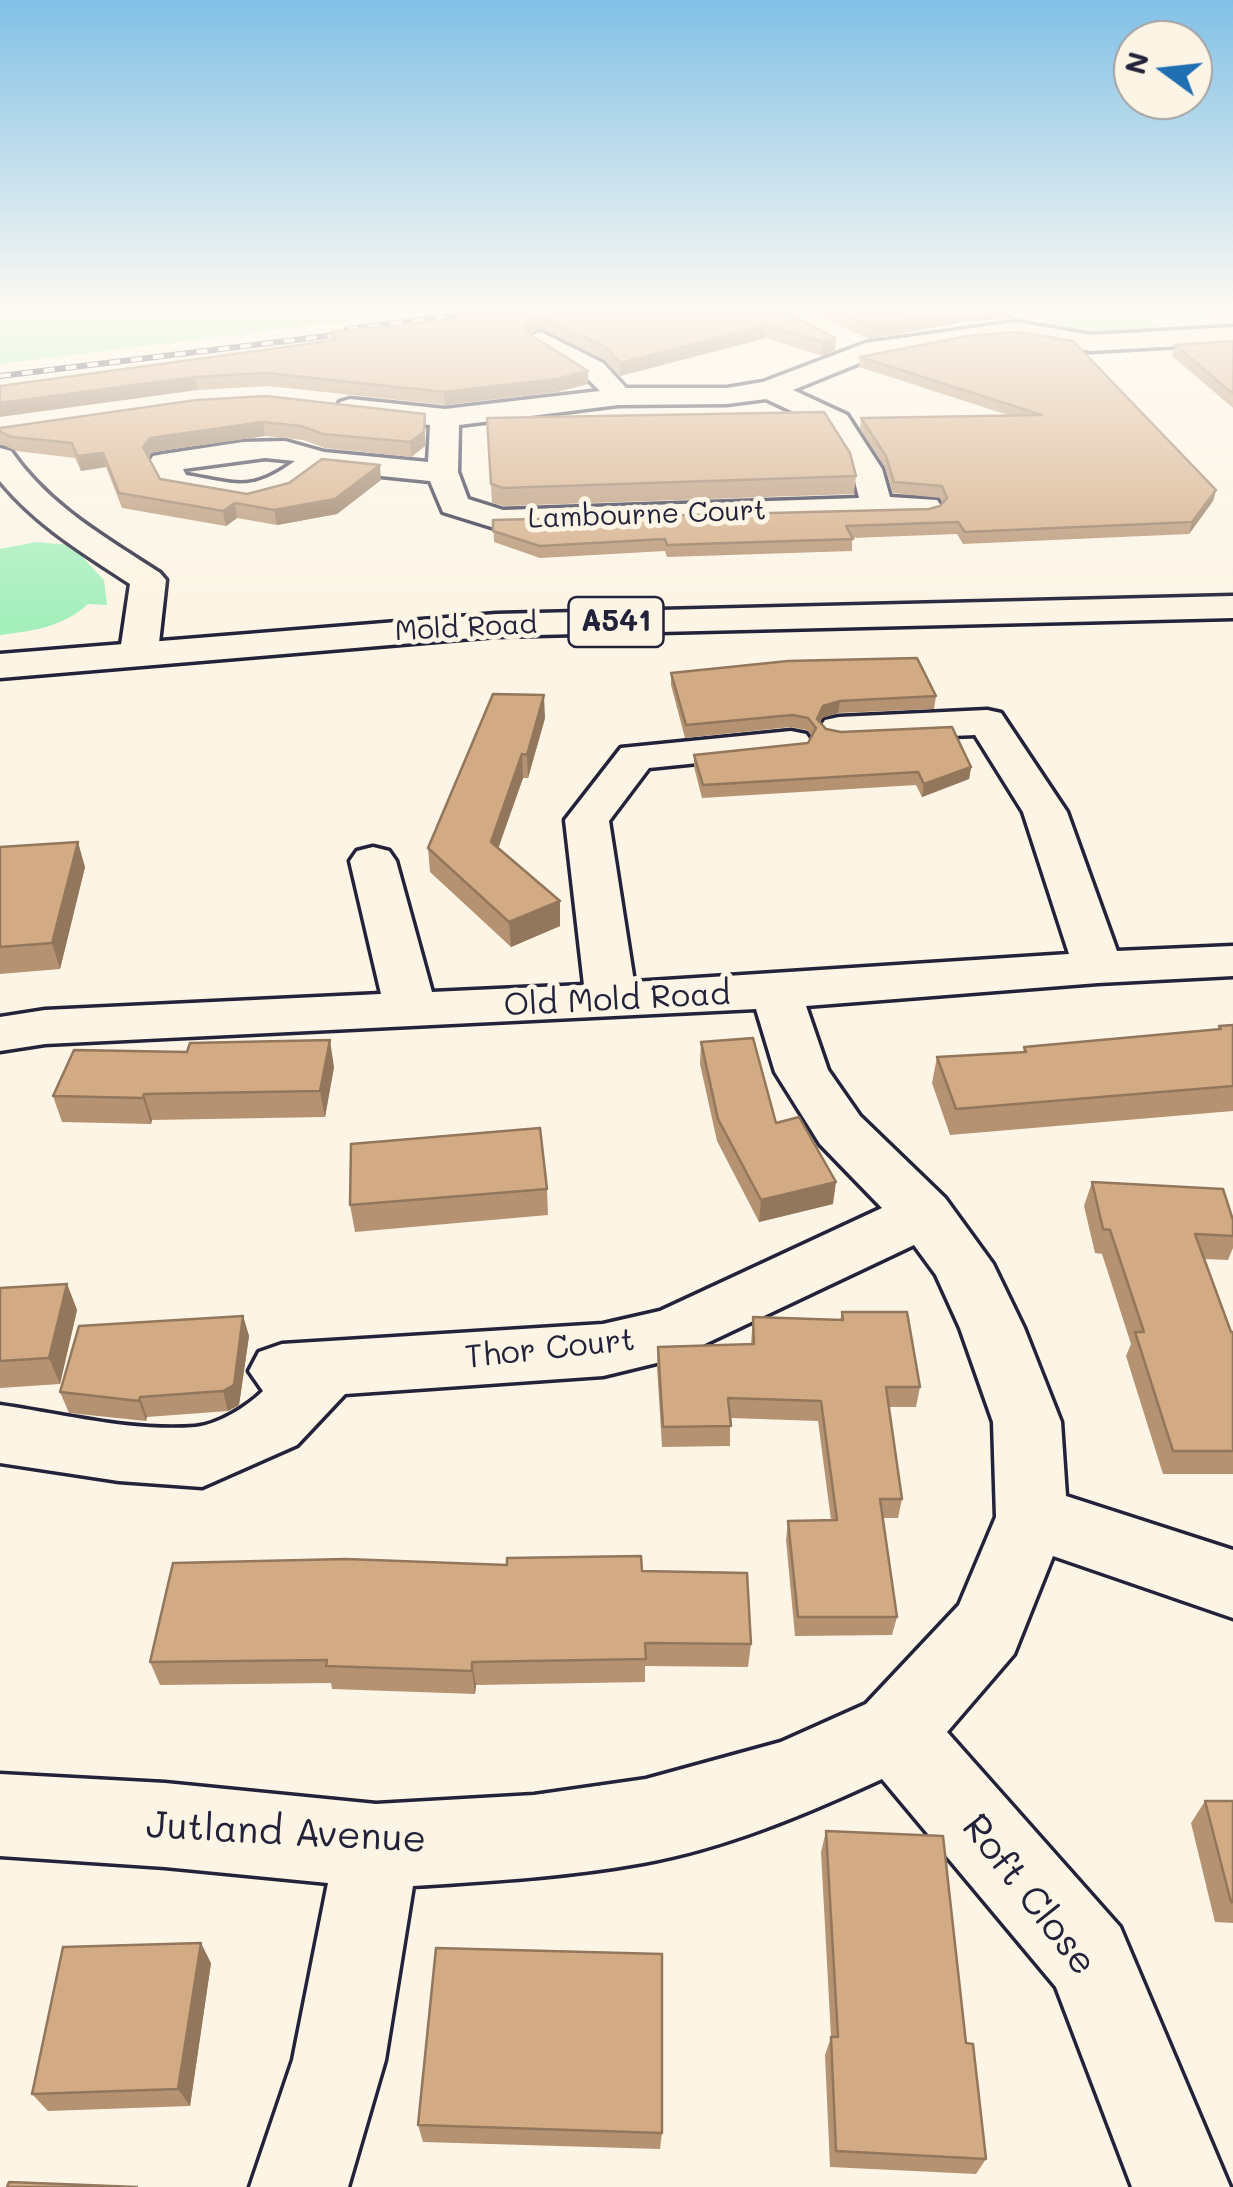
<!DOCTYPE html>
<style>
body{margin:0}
#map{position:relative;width:1233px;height:2187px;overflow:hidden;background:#fcf5e5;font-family:Mali,sans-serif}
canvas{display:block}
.north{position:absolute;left:1113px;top:20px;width:100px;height:100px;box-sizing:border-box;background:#fcf5e5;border:2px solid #a5a1a1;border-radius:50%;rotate:285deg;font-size:28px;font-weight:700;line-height:40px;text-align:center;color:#22223b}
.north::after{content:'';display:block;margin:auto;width:35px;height:45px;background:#1f6fb2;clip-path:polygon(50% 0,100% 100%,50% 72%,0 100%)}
</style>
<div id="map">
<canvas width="1233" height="2187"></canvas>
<div class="north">N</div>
</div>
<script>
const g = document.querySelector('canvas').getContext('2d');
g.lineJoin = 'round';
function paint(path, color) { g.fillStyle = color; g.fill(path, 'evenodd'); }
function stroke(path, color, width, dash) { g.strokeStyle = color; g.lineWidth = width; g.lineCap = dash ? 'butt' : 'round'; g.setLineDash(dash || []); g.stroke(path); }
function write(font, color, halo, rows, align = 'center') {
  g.font = font + ' Mali,sans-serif'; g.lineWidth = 10; g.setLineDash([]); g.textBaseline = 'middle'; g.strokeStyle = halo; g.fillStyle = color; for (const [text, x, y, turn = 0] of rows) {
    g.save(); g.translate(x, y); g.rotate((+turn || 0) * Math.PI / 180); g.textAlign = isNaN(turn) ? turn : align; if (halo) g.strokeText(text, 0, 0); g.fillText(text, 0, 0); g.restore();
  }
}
paint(new Path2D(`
 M0,308H453L0,364Z
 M1042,308H1233V310L1156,318L1045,315Z
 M1082,318L1147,320L1163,334C1124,336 1074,347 1040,323L1043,320Z
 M36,542L71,545L104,580L107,605L88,604C63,627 33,631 0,635V549Z`), '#a5efbd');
const street = new Path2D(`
 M1016,322L1091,335L1233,327V343L1091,351L1016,338L872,358L793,390L847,415L882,469L890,497L937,500L942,507L937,514L926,517L501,530L443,512L430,481L323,470L289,495L250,505L164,490L149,463L153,456L164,454L243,442L285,441L324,452L428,462L430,425L350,417L340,414L336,408L340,402L350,399L445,409L600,391L584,375L532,345L528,340L532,335L541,332L603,363L626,388H727L763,382L866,343ZM766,399L826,427L852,469L859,498L503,510L468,499L458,472L459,425L618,405L727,404ZM265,458L295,461C250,493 239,484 186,475L183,469Z
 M0,448L11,451C49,506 105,537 160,573L166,580L158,652L152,660L139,663L126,660L120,652L130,584C83,553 36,525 0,481Z
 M987,710L1001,713L1067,812L1117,951L1233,946V976L1098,983L806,1006L828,1070L860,1116L945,1198L993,1264L1024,1328L1061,1422L1066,1496L1233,1550V1618L1053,1556L1014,1654L947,1732L1120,1927L1230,2187H1132L1056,1987L882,1779C806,1814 726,1848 643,1863C567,1877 490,1881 413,1886L385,2060L348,2187H250L293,2060L328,1883L165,1867L0,1856V1774L165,1783L376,1804L534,1795L646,1779L781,1742L866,1704L959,1605L996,1517L993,1422L960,1328L936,1275L914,1245L673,1359L603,1376L345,1394L297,1445L202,1487L119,1481L0,1463V1405C63,1414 131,1432 195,1427C217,1425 247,1407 263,1391L249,1371L259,1352L282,1344L603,1324L660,1311L882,1208L820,1144L775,1072L756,1009L45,1044L0,1051V1017L45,1010L381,994L350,861L357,851L373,847L389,851L396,861L432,992L584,985L565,820L621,748L791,731L806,734L812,743L806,752L649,768L609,821L634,982L1069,954L1023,812L975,735L839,741L825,738L819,729L825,720L839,717Z`);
const primary = new Path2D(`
 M1233,596V618L496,636L0,678V654L496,614Z`);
stroke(street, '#22223b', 7);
stroke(primary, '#22223b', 7);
paint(street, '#fcf5e5');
paint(primary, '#fcf5e5');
const rail = new Path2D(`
 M347,329L514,308
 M0,376L360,332`);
stroke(rail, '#22223b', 6);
stroke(rail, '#fcf5e5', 4, [11]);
paint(new Path2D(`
 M776,308L835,351L822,356L766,338L620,376L605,360L540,328L529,335L588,384L557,392L445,405L268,386L198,390L64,379L332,341L331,332L456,319V315Z
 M801,308H1015L1013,318L964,322L869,339Z
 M967,336L1216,490L1213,501L1189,534L963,544L957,534L852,538V551L667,557L665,551L540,558L494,542L493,520L929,509L940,506L942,503L940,498L893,493L885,467L860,429L861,418L1008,415L859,367L860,357Z
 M1233,341V408L1172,356L1175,345Z
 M425,414V446L411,457L325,448L303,440L265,436L152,452L149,457L160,479L247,494L381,480L337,514L277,525L237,518L226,526L122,508L106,467L81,471L75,458L16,451L1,444L0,445V428Z
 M487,418L856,476L854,494L504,506L492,503Z
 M671,673L936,696L934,709L838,713L822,718L820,722L826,729L971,767L969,779L922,797L916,785L702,798L694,767V755L808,743L812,736L807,730L791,727L685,738L671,685Z
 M545,718L528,778H523L498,848L560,926L511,947L430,872L428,848Z
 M0,847L85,867L60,969L0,974Z
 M1233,1025V1111L950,1135L932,1083L937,1057L1023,1052L1024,1047L1218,1030L1219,1026Z
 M701,1042L776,1123L833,1204L759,1222L717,1141L700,1064Z
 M334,1067L325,1117L152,1120L151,1124L62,1122L53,1096Z
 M1092,1182L1233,1220V1248L1228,1260L1204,1259L1231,1332H1233V1474H1163L1126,1356L1131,1344L1102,1254L1095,1253L1084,1206Z
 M547,1189L548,1215L355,1232L350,1205Z
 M67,1284L77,1310L60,1384L0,1388V1288Z
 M842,1312L920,1387L916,1407H889L902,1499L898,1518H883L897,1617L892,1635L795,1636L786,1540L788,1521L831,1520L818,1421L730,1418V1446L662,1447L657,1367L658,1347L751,1344L753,1317L840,1320Z
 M243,1316L249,1336L239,1405L228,1411L147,1417L146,1421L69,1413L60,1392Z
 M642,1571L751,1644L748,1667L645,1666V1682L476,1685L475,1694L332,1689L331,1683L160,1685L150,1662Z
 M1205,1801H1233V1923L1215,1922L1191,1823Z
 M826,1831L966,2043L986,2159L976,2174L830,2167L825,2055L831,2037L821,1852Z
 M211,1963L190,2106L48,2111L32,2094Z
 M418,2125L662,2133L660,2149L423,2142Z`), '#b59272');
paint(new Path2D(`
 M984,308H1015L1013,318L964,322L869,339L871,326L966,310Z
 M539,316L540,328L525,338V325Z
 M767,325L766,338L620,376V363Z
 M836,338L835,351L822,356L823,342Z
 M588,371V384L557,392L445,405L444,392Z
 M195,377L198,390L0,417V403Z
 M425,414V446L411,457L410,442Z
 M263,422L265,436L152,452L146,461L143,447L150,438Z
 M103,453L106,467L81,471L77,456Z
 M380,465L381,480L337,514L277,525L274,510Z
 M1216,490L1213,501L1189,534L1192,522Z
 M235,503L237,518L226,526L223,511Z
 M544,695L545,718L528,778L527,755Z
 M840,701L838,713L822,718L816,731L817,719L823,706Z
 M522,754L523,778L492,866L491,842Z
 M971,767L969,779L922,797L924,784Z
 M78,842L85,867L60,969L52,943Z
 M560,901V926L511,947L509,922Z
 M330,1040L334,1067L325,1117L320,1091Z
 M144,1094L152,1120L151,1124L143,1098Z
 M836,1182L833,1204L759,1222L761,1200Z
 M67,1284L77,1310L60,1384L49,1358Z
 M243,1316L249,1336L239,1405L228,1411L223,1391Z
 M140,1397L147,1417L146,1421L139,1401Z
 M472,1662L476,1685L475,1694L472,1671Z
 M201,1943L211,1963L190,2106L178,2089Z`), '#93775c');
const building = new Path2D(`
 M505,308H776L836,338L823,342L767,325L620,363L605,347L539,316L525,325L529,334L588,371L557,379L444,392L266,373L195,377L0,403V386L336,340L331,332L459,319L456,315Z
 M830,308H984L966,310L871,326Z
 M1018,332L1073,341L1216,490L1192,522L965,532L958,522L846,526L853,539L667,545L665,539L540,546L493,531V520L929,509L940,506L947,498L942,486L894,482L886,456L861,418L1042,415L860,357L967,336Z
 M1233,341V394L1175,345Z
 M266,396L425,414L424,432L410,442L323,434L301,426L263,422L150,438L143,447L160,479L247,494L289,483L322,459L380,465L335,499L274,510L235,503L223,511L119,493L103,453L77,456L72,443L12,437L0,432V428L196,400Z
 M824,412L850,453L856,476L503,488L491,484L487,418Z
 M917,658L936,696L840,701L823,706L817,719L826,729L841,732L952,727L971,767L924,784L918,772L703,785L694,755L808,743L816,728L808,718L792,715L686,725L671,673L788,661Z
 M493,694L544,695L527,755L522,754L491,842L560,901L509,922L428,848Z
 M78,842L52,943L0,947V847Z
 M1233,1025V1086L956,1109L937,1057L1026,1052L1024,1047L1221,1029L1219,1026Z
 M753,1038L776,1123L799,1117L836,1182L761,1200L718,1119L701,1042Z
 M330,1040L320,1091L144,1094L143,1098L53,1096L74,1050L187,1052L190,1043Z
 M540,1128L547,1189L350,1205L351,1144Z
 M1092,1182L1223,1189L1233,1220V1236L1195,1234L1231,1332H1233V1451H1173L1135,1332H1144L1110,1230L1103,1229Z
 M67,1284L49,1358L0,1361V1288Z
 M842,1312H907L920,1387H886L902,1499H880L897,1617H798L788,1521L837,1520L821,1401L728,1398L731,1426L663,1427L658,1347L754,1344L753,1317L843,1320Z
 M243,1316L234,1385L223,1391L140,1397L139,1401L60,1392L79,1326Z
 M641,1556L642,1571L747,1573L751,1644L645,1643L646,1659L472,1662V1671L326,1666L327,1660L150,1662L173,1563L346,1559L507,1565V1558Z
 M1205,1801H1233V1902H1231Z
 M826,1831L943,1836L966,2043L973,2044L986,2159L836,2151L831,2037H838Z
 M201,1943L178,2089L32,2094L63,1947Z
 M436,1948L662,1954V2133L418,2125Z
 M9,2182L137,2187H7Z`);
paint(building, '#d2aa84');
stroke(building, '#93775c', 2.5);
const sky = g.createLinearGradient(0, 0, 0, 615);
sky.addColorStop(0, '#81c1e6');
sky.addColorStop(0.5, '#fefaf3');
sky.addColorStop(1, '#fefaf300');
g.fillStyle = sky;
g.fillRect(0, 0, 1233, 615);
write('28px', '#22223b', '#fcf5e5', [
 ["Lambourne Court",647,515,-2],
 ["Mold Road",466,628,-3]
]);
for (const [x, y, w] of [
 [616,622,95]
]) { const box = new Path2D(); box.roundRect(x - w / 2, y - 25, w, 50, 8); g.fillStyle = '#fcf5e5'; g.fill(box); stroke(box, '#22223b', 2.5); }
write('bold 30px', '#22223b', null, [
 ["A541",616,622]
]);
write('32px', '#22223b', '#fcf5e5', [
 ["Old Mold Road",617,1000,-3],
 ["Thor Court",550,1349,-6]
]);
write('38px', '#22223b', '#fcf5e5', [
 ["Jutland Avenue",286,1833,3],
 ["Roft Close",1029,1895,52]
]);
</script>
